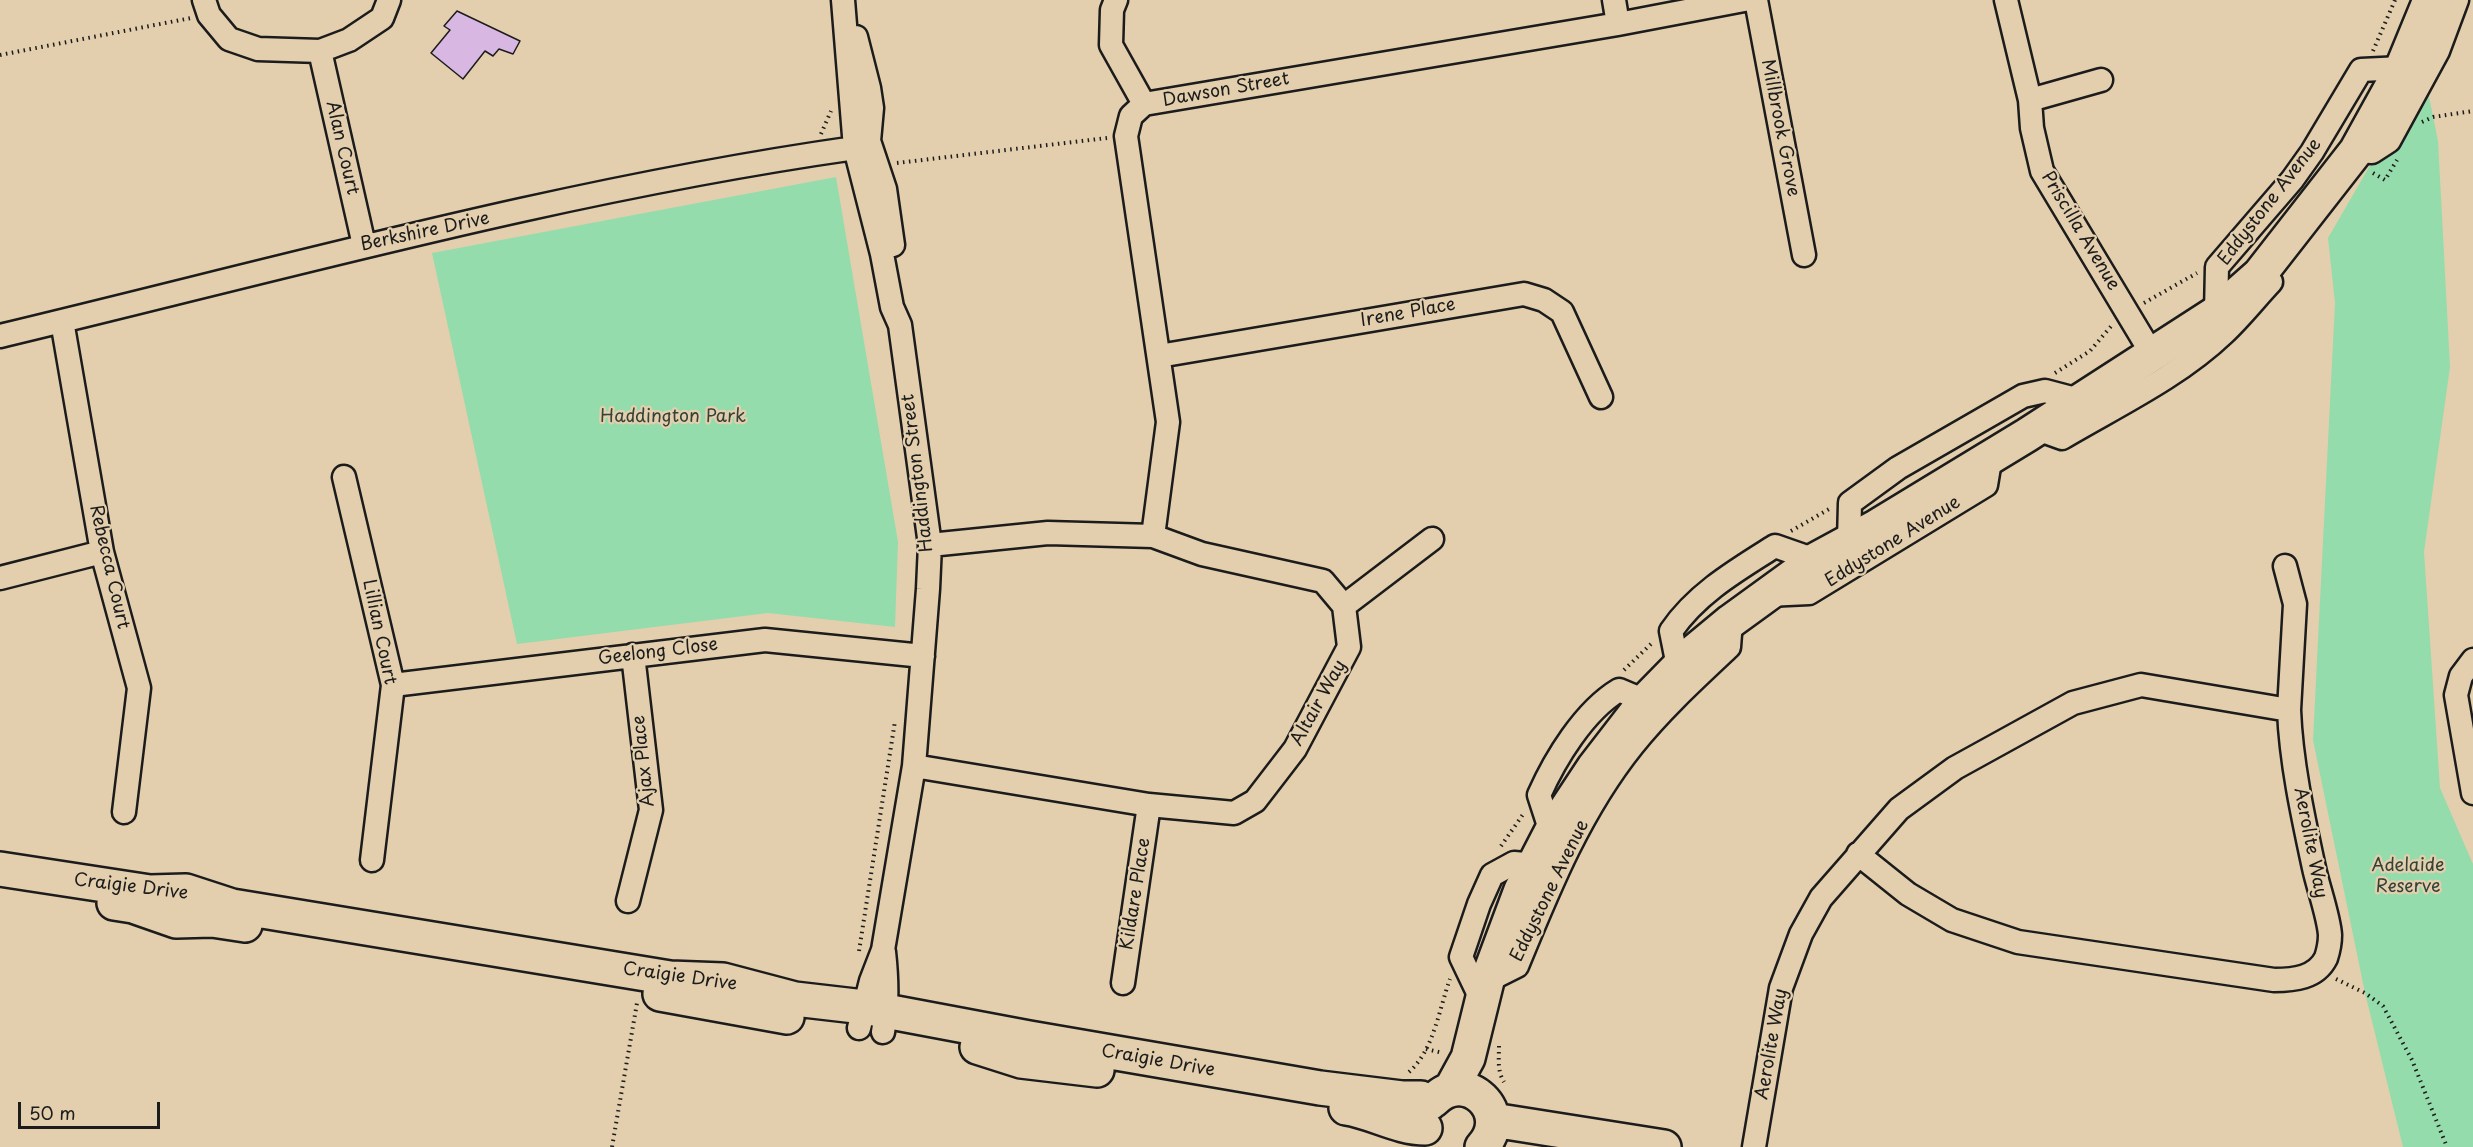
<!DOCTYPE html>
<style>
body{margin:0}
#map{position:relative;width:2473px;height:1147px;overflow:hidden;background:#e3cfad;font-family:"Playpen Sans",sans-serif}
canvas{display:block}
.scale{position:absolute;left:18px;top:1102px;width:142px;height:27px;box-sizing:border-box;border:3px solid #1c1c1c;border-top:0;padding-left:8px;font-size:18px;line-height:21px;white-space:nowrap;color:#1c1c1c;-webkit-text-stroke:4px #e3cfad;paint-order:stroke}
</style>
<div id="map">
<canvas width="2473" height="1147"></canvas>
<div class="scale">50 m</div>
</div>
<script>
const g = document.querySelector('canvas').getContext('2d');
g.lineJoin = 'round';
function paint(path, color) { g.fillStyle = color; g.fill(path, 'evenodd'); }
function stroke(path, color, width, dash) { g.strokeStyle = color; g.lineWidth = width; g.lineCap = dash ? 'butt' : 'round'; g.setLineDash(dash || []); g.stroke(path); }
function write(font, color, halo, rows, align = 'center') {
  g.font = font + ' "Playpen Sans",sans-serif'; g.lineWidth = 4.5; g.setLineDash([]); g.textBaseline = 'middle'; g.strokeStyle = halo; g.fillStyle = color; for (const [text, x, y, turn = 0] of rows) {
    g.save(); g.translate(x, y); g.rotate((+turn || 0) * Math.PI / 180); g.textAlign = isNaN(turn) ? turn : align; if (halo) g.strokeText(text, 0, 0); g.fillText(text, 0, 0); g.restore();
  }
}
paint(new Path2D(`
 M2424,72L2438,141L2450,367L2424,552L2440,788L2473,864V1147H2403L2365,993L2313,740L2335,303L2328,238Z
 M836,177L898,542L895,627L768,613L517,644L432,253Z`), '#94dcab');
const building = new Path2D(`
 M457,11L520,41L513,54L499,49L493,56L485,51L463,79L431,53L450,30L444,26Z`);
paint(building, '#d8b7e3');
stroke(building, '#1c1c1c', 1.5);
const minor = new Path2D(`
 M204,0L209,15L229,39L258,49L320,51L349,40L382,18L389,0
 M843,0L855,148L882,254L892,307L900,325L930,545L928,589L914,766L883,950L871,981L859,1028
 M1116,0L1112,10L1111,45L1144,104
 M1614,0L1618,24
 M1756,0L1804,255
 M2006,0L2030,100L2032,128L2042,171L2152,354
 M856,37L869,88L872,108L869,141L885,189L893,245
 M320,51L364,245
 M2030,100L2101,80
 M2356,151L2372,152L2389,141L2438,51L2457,0
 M2216,313L2217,267L2292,180L2312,152L2361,70L2402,68
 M62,321L102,552L139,688L124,812
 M0,336C284,268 566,189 855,148
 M1159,356L1524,294L1544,300L1562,312L1601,397
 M2037,429L2062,438C2116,406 2178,377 2224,333C2241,317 2255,299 2271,282
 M344,477L393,685L372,860
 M1153,536L1168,422L1126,136L1131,116L1144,104L1618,24L1744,0
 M1849,541L1850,503L1898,468L2023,396L2045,391L2079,400
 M2285,566L2295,604L2289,710
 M0,578L102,552
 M1767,595L1809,593L1986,485L1991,455
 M1344,606L1432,539
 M2473,660L2461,676L2456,695L2473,793
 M1678,666L1671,631C1697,593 1737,570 1775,546L1815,560
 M393,685L765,640L923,656
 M914,766L1149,805L1234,813L1255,801L1295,749L1349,647L1344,606L1323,581L1202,554L1153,536L1048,533L930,545
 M1551,832L1539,795C1555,759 1584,711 1619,690L1645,701
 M628,901L651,810L633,655
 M1487,981L1517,966C1549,888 1580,811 1633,745C1662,709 1696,678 1729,647L1731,621
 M1123,983L1149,805
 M1482,1001L1461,957L1479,904L1492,875L1514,863L1535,865
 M883,1032C888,1005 887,979 884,952
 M1754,1147L1781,988L1801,934L1821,898L1899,809L1955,768L2073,703L2141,685L2289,710C2291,762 2303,817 2314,868C2318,887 2329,917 2330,935C2330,941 2328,952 2326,958C2316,978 2294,980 2274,980L2018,942L1952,920L1908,894L1858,854`);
const secondary = new Path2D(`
 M0,869L150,892L186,891L232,906L670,978L723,980L795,999L864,1007L1029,1038L1320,1088L1402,1098H1421L1430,1103
 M114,903L133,906L176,921L212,920L245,925
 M660,994L787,1017
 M977,1047L1021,1061L1097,1070
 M1451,1089L1468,1058L1487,981L1521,890L1551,832L1594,767L1645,701L1690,655L1731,621L1815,560L1874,528L2027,435L2216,313L2260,274L2356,151L2402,68L2430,0
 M1434,1100C1466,1067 1514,1113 1482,1147
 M1346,1108C1373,1112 1398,1128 1425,1128
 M1493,1120L1664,1147`);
stroke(minor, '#1c1c1c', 27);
stroke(secondary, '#1c1c1c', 38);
stroke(new Path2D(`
 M2373,51L2395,0
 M0,55L191,18
 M2422,122L2433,117L2473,111
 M821,134L831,111
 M897,163L1107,138
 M2373,173L2385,180L2397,160
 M2144,303L2197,273
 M2055,373L2090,351L2113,324
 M1791,531L1831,508
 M1624,670L1653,642
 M1501,846L1524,813
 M859,951L895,721
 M2336,979L2365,993L2383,1006L2412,1060L2447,1147
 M1499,1046C1499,1058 1497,1071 1504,1082
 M1426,1049L1443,1053
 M1409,1072C1434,1050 1439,1009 1450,979
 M612,1147L637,1003`), '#1c1c1c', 4, [1.5, 4.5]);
stroke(minor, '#e3cfad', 22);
stroke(secondary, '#e3cfad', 33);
write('18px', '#1c1c1c', '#e3cfad', [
 ["Dawson Street",1226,90,-10],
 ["Millbrook Grove",1780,128,79],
 ["Alan Court",342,148,77],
 ["Eddystone Avenue",2270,202,-52],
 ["Priscilla Avenue",2080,231,59],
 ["Berkshire Drive",425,232,-12],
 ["Irene Place",1408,313,-10],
 ["Haddington Street",918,473,-97],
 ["Eddystone Avenue",1893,542,-32],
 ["Rebecca Court",109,567,77],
 ["Lillian Court",379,632,78],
 ["Geelong Close",658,652,-7],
 ["Altair Way",1319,703,-61],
 ["Ajax Place",644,761,-96],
 ["Aerolite Way",2310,843,79],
 ["Craigie Drive",131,887,7],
 ["Eddystone Avenue",1550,891,-64],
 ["Kildare Place",1136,894,-81],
 ["Craigie Drive",680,977,8],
 ["Aerolite Way",1772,1044,-80],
 ["Craigie Drive",1158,1061,10]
]);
write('18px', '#344239', '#e3cfad', [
 ["Haddington Park",673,417],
 ["Adelaide",2408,866],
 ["Reserve",2408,887]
]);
</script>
